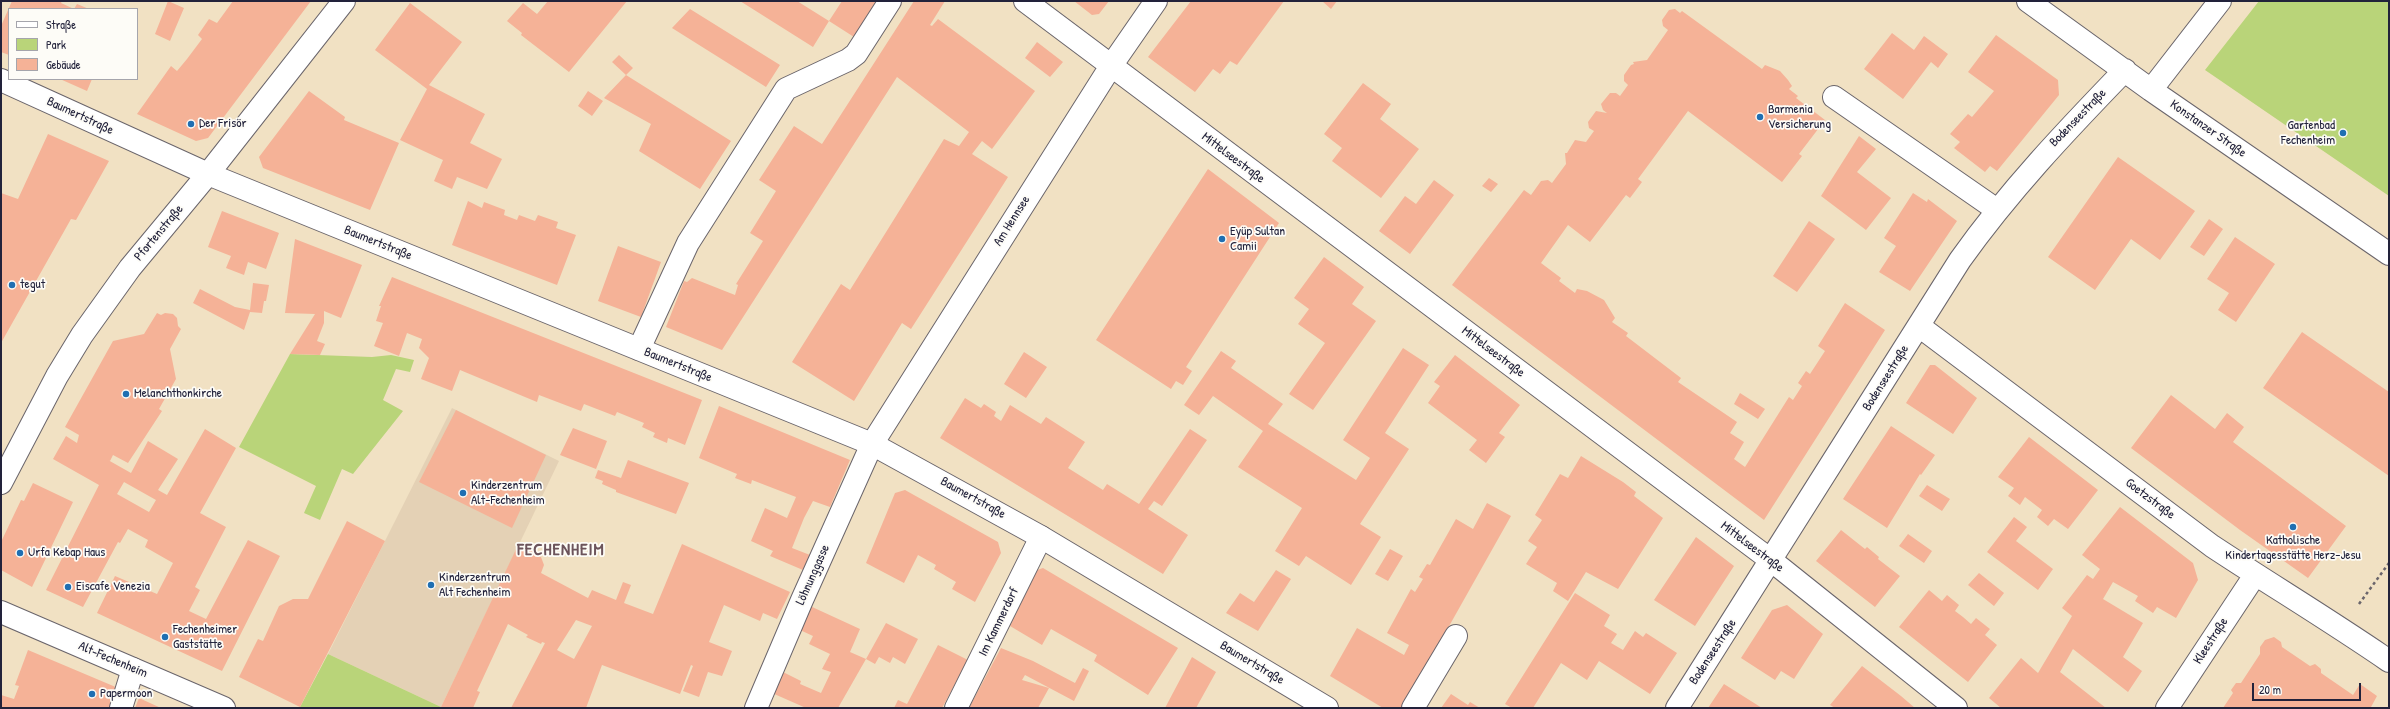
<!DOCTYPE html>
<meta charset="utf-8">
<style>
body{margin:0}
#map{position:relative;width:2390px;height:709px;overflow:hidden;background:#f1e1c3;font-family:"Patrick Hand",sans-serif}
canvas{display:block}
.frame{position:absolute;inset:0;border:2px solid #22223b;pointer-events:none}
.legend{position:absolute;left:8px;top:8px;width:130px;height:72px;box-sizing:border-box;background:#fdfcf7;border:1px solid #a5a5ac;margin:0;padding:5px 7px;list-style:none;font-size:12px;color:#22223b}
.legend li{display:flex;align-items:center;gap:8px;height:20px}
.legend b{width:20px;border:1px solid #a5a5ac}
.scale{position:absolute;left:2252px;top:683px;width:109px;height:18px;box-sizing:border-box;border:2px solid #22223b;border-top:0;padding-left:5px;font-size:12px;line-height:14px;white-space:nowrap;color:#22223b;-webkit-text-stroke:3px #fdfcf7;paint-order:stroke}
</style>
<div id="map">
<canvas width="2390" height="709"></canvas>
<div class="frame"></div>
<ul class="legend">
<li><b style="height:5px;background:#fff"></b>Straße</li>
<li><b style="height:11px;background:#b9d479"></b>Park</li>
<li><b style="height:11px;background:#f5b297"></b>Gebäude</li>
</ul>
<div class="scale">20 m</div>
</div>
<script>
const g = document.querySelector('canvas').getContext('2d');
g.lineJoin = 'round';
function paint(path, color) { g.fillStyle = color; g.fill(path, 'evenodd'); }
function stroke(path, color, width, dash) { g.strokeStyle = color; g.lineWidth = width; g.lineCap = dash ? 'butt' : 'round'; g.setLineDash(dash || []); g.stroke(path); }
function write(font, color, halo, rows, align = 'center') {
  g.font = font + ' "Patrick Hand",sans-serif'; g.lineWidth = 3.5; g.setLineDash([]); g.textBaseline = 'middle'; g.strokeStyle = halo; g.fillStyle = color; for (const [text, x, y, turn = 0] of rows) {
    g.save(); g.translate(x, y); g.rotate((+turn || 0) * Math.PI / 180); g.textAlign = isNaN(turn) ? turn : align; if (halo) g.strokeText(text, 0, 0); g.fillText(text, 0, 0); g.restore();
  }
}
paint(new Path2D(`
 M452,408L559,461L441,707L328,654Z`), '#e4d1b5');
paint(new Path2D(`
 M2259,1H2389V196L2205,70Z
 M290,354L372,357L391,355L414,360L410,372L396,369L383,400L403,411L353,474L342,469L320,520L304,513L316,486L239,447Z
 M328,654L441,707L442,708L300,707Z`), '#b9d479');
paint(new Path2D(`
 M12,1H62L61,3L74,9L77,4L89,9H9V55L1,52V26Z
 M168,1L184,8L170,41L155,34Z
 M233,1H311L208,138L196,141L137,114L171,66L177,71L187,59L202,39L198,35L209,19L217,23Z
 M548,1H627L569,72L521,35L522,33L507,21L523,3L537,14Z
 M740,1H797L829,21L813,47Z
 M842,1H876L854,37L829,21Z
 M914,1H945L930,25L932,26L938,19L1035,91L992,149L982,141L972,154L1008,177L911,329L902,323L854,401L792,362L841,284L850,290L944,139L959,146L969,132L897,77L722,350L666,327L684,281L687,282L692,278L735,295L738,285L736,284L763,241L750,233L776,191L759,180L794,126L822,144Z
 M1074,1H1109L1099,14L1092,15Z
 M1191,1H1284L1237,65L1230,61L1220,74L1213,69L1195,92L1148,57Z
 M1322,1H1337L1331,9Z
 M410,3L462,42L429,85L485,114L470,143L502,159L487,189L457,177L452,189L434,181L443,160L400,140L427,89L375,50Z
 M690,9L780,65L766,87L672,28Z
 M1675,9L1680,13L1682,11L1762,69L1765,65L1780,71L1788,80L1792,86L1789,89L1798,96L1796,98L1825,120L1799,154L1802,156L1782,182L1688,111L1638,179L1642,182L1630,198L1626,195L1590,242L1568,225L1541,263L1561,278L1559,281L1575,293L1577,289L1587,291L1604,300L1615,318L1612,322L1628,333L1626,336L1681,378L1678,382L1737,422L1730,433L1744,442L1734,459L1745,467L1789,397L1793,400L1802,386L1798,383L1806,371L1810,374L1825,351L1818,346L1845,303L1885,330L1764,520L1452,285L1524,190L1531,195L1541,181L1548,180L1552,183L1566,164L1565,153H1567L1575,140L1586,142L1594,131L1589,128L1588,122L1596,111L1607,113L1603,110L1601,104L1610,93H1616L1620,96L1628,85L1624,81V75L1631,65L1634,64L1633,62L1647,60L1668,30L1663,26L1662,20L1669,10Z
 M1892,33L1914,50L1924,36L1948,54L1938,68L1931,62L1903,99L1864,69Z
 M1996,35L2058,80L2059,95L1997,171L1990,166L1985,172L1954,148L1960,142L1950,134L1968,114L1972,117L1994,91L1968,72Z
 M1037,42L1063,62L1050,77L1025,58Z
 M619,55L633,68L626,75L612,62Z
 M626,75L731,141L700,189L639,151L651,124L604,98Z
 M60,79H92L87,91Z
 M1363,83L1391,104L1380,119L1419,149L1381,198L1332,161L1342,148L1324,134Z
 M309,91L345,117L344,120L399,143L370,210L263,168L259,157Z
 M588,91L603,101L592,116L578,106Z
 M48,134L109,161L76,220L71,219L1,343V193L18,199Z
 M1859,136L1876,149L1857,172L1891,198L1866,230L1821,196Z
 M2118,157L2195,211L2160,260L2131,239L2095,290L2048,257Z
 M1208,169L1279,223L1186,367L1192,371L1183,385L1176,381L1171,389L1096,340Z
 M1489,178L1498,184L1491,192L1482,186Z
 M1434,180L1454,195L1410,254L1379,231L1405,196L1416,204Z
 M1913,193L1927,202L1928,199L1957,221L1910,291L1879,272L1896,246L1884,238Z
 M468,201L482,208L484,202L505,210L504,215L517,220L519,215L535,221L538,215L558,222L556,228L576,235L557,285L452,245Z
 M222,211L279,233L266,269L248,262L244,275L226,268L231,256L208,247Z
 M2209,219L2223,229L2204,256L2190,247Z
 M1809,221L1835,239L1797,292L1773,276Z
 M2235,237L2275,264L2236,322L2218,310L2229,293L2207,279Z
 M295,239L362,265L341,318L324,311V323L317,341L325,344L320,355L290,354L315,314L285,313Z
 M618,246L661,262L641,317L598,301Z
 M1324,257L1364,287L1352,304L1376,321L1313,410L1289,394L1325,343L1298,324L1309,309L1294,298Z
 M392,277L702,400L685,445L668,438L667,443L653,437L655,433L642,427L644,423L617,412L615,416L584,404L581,411L539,395L537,402L460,370L452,391L421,379L429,358L419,348L422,339L407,333L399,356L374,346L383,323L376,321L381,306H379Z
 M253,283L269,285L266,301H264L262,313L250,312L244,330L193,303L200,289L235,307L250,310Z
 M157,313L161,315L165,313L173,314L177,318L178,326L181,329L170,349L176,379L159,409L162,411L128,463L113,455L110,461L108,460L131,473L148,441L178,459L158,490L167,495L205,429L236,448L200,513L226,527L195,587L200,590L189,611L206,619L248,540L280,556L222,671L97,613L115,576L157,594L173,563L145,547L148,540L128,529L120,543L118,542L83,607L46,590L99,485L53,459L66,436L77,443L79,435L65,427L113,341L144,334ZM124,482L156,500L149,512L117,494Z
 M2302,332L2389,392V476L2263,388Z
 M1403,348L1429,365L1385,433L1409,449L1360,524L1381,537L1351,585L1306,556L1299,566L1275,551L1302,508L1238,467L1263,431L1213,396L1199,415L1184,405L1221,351L1236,361L1231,368L1283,404L1268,424L1356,480L1370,458L1343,440Z
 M1024,352L1047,367L1026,398L1004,384Z
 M1455,355L1520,405L1499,433L1505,437L1486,463L1469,450L1477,440L1428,403L1440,386L1434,382Z
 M1930,365H1935L1977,398L1953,434L1906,403Z
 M1740,393L1765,409L1758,419L1734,404Z
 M2171,395L2215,429L2227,413L2244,427L2233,442L2346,526L2308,578L2240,530L2131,448Z
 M965,398L981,408L984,404L996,412L994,416L1001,421L1010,405L1041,424L1046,417L1085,442L1068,468L1103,490L1107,484L1139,504L1190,429L1207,440L1162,506L1154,501L1148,509L1188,535L1163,574L940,438Z
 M719,406L850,460L830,507L813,501L804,518L792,548L810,555L803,570L770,556L773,551L751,541L765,508L787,518L796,497L752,480L751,484L735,478L737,474L699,458Z
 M456,410L546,455L512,528L419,482Z
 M1891,426L1935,455L1921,475L1920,474L1887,528L1843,499Z
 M573,428L607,441L596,469L560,455Z
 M2029,437L2098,490L2068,529L2054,519L2048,526L2037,517L2042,510L2025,497L2020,505L2008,496L2014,488L1998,477Z
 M1581,456L1623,482L1636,492L1634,496L1663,518L1618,589L1586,572L1568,601L1553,591L1557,583L1526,564L1537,547L1528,541L1542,520L1535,515L1560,474L1568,478Z
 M628,460L689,483L676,514L616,492V490L602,484L603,481L595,478L598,470L621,478Z
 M33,483L73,502L32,587L1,570V542L21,500L24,501Z
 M1927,485L1950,499L1942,511L1919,496Z
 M905,490L998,542L1001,553L975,602L952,589L956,582L934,569L936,565L918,555L904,583L866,563L895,493Z
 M1487,503L1511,516L1403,708H1383L1330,676L1357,628L1404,655L1409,645L1387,633L1411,589L1415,592L1423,579L1419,577L1427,564L1430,565L1456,519L1473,529Z
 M2120,507L2193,563L2198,580L2176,618L2157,607L2153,613L2135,601L2138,596L2113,582L2103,599L2143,623L2123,657L2142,671L2128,692L2073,649L2060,672L2106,708H2001L1989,698L2021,658L2038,673L2072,616L2062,608L2087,575L2093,579L2100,569L2082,555Z
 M2014,517L2027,527L2016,541L2053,569L2038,590L1987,552Z
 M347,521L385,541L300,707L239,677L258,639L263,641L279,606L293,599H308Z
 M1841,530L1865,549L1867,547L1879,557L1878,559L1900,576L1875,607L1816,561Z
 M1908,534L1932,551L1924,563L1899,546Z
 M1696,537L1734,566L1695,626L1654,600Z
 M519,543L541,557L544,565L541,573L588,598L592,590L616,600L623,582L631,585L624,603L653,614L682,544L790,592L777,619L763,613L760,621L724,605L709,642L732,651L722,676L708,672L699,697L683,691L693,666L691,665L680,694L602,665L586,708H511L545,643L542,642L541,644L526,637L528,635L508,624L477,691L480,692L473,708H442L441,707ZM576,620L592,626L574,659L557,650Z
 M1390,549L1403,556L1388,581L1375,574Z
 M1043,568L1178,648L1148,695L1094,661L1097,655L1051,629L1042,645L1010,626L1037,570Z
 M1276,570L1291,579L1258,631L1226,613L1240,593L1254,602Z
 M1979,573L2004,593L1994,606L1968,585Z
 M1929,590L1942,601L1947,595L1959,605L1955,611L1963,617L1971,624L1976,618L1990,629L1985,635L1997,645L1968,682L1899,627Z
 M1575,593L1610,615L1604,626L1617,634L1611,643L1623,650L1635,631L1643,637L1646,633L1677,653L1650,694L1599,661L1587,680L1561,663L1533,708H1512L1505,704Z
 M1787,605L1823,634L1794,679L1781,671L1775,680L1741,658L1772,610Z
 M810,606L860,629L850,652L866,659L838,708H806L772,693L781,671L801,681L800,684L821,693L831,672L822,669L830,654L809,644L813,636L800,630Z
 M886,623L918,639L905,664L893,657L890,663L879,657L875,664L866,659Z
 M2274,637L2281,642L2282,647L2310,666L2315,664L2321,669V673L2353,695L2360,684L2377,696L2371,707L2372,708H2223L2233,693L2231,690L2236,683H2241L2260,654V647L2265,640Z
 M938,645L968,660L942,708H894L898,700L907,704Z
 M1001,648L1033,661L1075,683L1083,668L1089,671L1074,701L1025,675L1022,680L1049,688L1038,708H969Z
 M28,650L118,688L111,708H1V695L14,699L19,686L15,685Z
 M1192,657L1216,672L1196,708H1165Z
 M1862,666L1901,696L1915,708H1835L1830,705Z
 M1724,684L1762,708H1708Z
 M1451,694L1468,705L1470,702L1480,708H1441Z
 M139,698L161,708H135Z`), '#f5b297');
const service = new Path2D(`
 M1834,97L1997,210
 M639,349L688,243L786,89L848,60L856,54L890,1
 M121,708L133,669
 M1413,708L1456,636`);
const minor = new Path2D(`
 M1025,1L1772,561L1956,708
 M2028,1L2151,90L2389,254
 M2151,90L2220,1
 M1919,326L2212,546C2271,585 2331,621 2389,661
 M1,483L57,376L82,335L130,268L208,174L344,1
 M756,708L802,600L872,444L1111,66L1156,1
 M956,708L1041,537
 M1677,708L1960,260C2009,191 2066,131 2125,70
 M2167,708L2255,575`);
const tertiary = new Path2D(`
 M1,80L208,174L872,444L1041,537L1327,708
 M1,612L224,708`);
stroke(service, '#6a656b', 24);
stroke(minor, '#6a656b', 24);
stroke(tertiary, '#6a656b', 24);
stroke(new Path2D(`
 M2359,604L2389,563`), '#6a656b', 2.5, [3, 3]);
stroke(service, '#fff', 22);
stroke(minor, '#fff', 22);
stroke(tertiary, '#fff', 22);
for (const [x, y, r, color] of [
 [1760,117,4,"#1f6fb2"],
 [191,124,4,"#1f6fb2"],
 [2343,133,4,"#1f6fb2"],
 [1222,239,4,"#1f6fb2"],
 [12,285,4,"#1f6fb2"],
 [126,394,4,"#1f6fb2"],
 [463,493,4,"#1f6fb2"],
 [2293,527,4,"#1f6fb2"],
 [20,553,4,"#1f6fb2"],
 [431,585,4,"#1f6fb2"],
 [68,587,4,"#1f6fb2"],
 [165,637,4,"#1f6fb2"],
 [92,694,4,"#1f6fb2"]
]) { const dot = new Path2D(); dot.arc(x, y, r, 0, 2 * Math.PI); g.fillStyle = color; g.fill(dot); stroke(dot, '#fdfcf7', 1.5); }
write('13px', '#22223b', '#fdfcf7', [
 ["Barmenia",1768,110],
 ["Versicherung",1768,125],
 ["Der Frisör",199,124],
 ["Gartenbad",2335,126,"right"],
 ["Fechenheim",2335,141,"right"],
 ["Eyüp Sultan",1230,232],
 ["Camii",1230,247],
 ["tegut",20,285],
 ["Melanchthonkirche",134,394],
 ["Kinderzentrum",471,486],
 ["Alt-Fechenheim",471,501],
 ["Katholische",2293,541,"center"],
 ["Kindertagesstätte Herz-Jesu",2293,556,"center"],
 ["Urfa Kebap Haus",28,553],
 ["Kinderzentrum",439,578],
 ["Alt Fechenheim",439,593],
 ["Eiscafe Venezia",76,587],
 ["Fechenheimer",173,630],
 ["Gaststätte",173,645],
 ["Papermoon",100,694]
], 'left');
write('13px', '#22223b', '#fdfcf7', [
 ["Baumertstraße",80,116,25],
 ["Bodenseestraße",2078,118,-46],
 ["Konstanzer Straße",2208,129,35],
 ["Mittelseestraße",1233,158,37],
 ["Am Hennsee",1012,221,-58],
 ["Pfortenstraße",159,233,-50],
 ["Baumertstraße",378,243,22],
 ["Mittelseestraße",1493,352,37],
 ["Baumertstraße",678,365,22],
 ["Bodenseestraße",1886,378,-58],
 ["Baumertstraße",973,498,29],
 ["Goetzstraße",2150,499,37],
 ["Mittelseestraße",1752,547,37],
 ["Löhnunggasse",813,575,-66],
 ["Im Kammerdorf",999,622,-64],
 ["Kleestraße",2211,641,-57],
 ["Bodenseestraße",1713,652,-57],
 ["Alt-Fechenheim",113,660,23],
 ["Baumertstraße",1252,663,31]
]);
g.letterSpacing = '1px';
write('bold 17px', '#6c545b', '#fdfcf7', [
 ["FECHENHEIM",561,550]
]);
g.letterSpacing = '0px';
</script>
